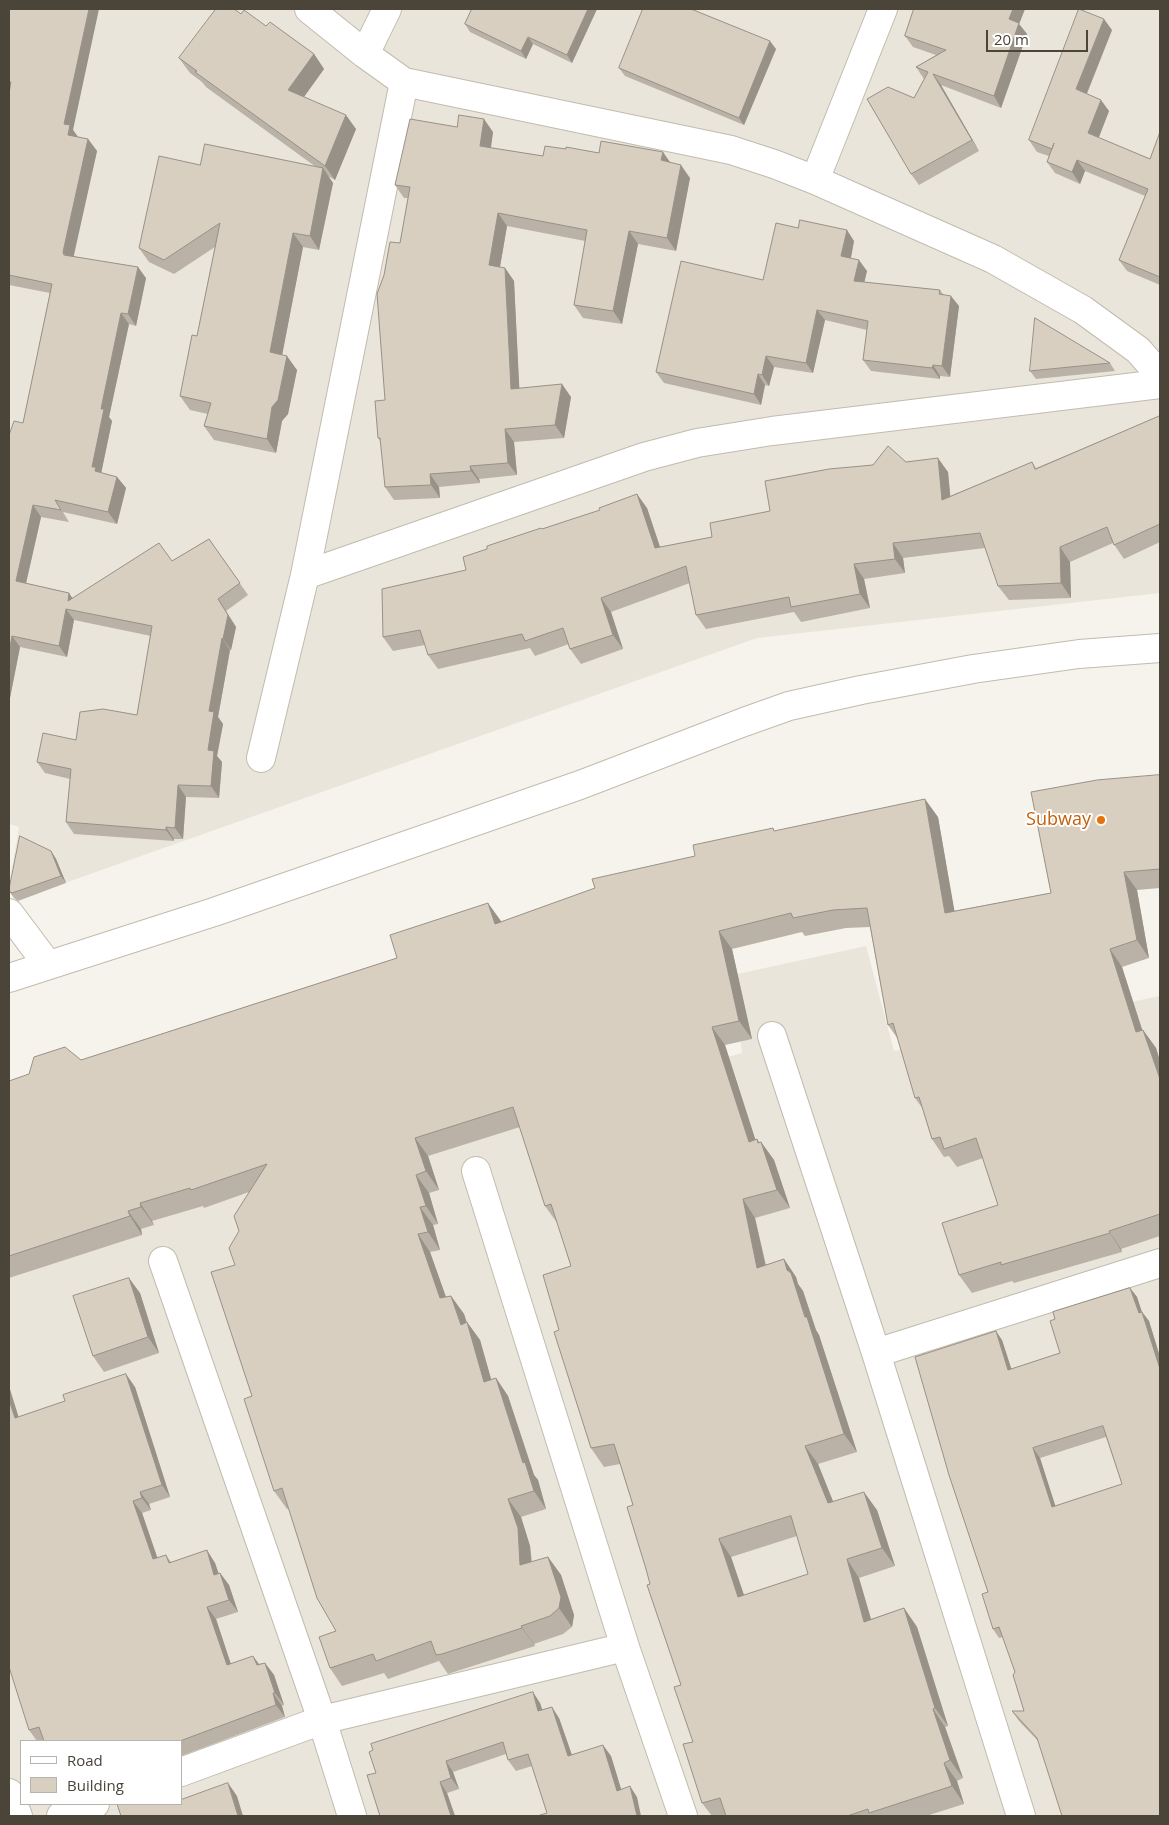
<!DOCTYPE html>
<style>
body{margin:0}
#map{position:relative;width:1169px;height:1825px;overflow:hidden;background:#f6f3ec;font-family:"Open Sans",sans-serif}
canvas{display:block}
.frame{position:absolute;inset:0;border:10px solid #4b4439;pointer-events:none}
.legend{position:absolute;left:20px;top:1740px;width:162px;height:65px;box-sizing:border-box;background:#fff;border:1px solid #b7b4b0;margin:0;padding:6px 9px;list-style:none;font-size:15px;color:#4b4439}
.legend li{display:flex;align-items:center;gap:10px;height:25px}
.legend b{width:25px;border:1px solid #b7b4b0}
.scale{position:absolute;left:986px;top:30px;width:102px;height:22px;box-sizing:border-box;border:2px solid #4b4439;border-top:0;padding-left:6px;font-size:15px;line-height:18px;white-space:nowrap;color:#4b4439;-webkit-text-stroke:4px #fff;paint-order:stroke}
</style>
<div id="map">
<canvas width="1169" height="1825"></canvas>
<div class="frame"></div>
<ul class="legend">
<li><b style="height:6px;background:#fff"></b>Road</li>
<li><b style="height:14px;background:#d8cfc1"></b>Building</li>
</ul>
<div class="scale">20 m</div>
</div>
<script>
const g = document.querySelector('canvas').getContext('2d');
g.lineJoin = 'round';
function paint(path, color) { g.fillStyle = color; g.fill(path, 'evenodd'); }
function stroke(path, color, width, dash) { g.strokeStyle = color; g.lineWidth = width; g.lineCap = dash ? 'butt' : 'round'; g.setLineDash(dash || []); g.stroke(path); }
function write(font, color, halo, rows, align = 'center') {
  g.font = font + ' "Open Sans",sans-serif'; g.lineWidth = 4; g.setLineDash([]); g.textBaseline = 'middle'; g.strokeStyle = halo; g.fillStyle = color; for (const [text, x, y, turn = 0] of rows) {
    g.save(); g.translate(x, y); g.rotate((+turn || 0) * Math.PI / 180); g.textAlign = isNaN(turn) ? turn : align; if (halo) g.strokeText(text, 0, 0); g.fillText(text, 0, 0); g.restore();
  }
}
paint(new Path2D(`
 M9,9H1160V593L757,638L31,895L9,885L19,827L9,824Z
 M866,946L894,1051L1160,996V1816H9V1258L742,1053L733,975ZM21,1741H181V1804H21Z`), '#eae5da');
const minor = new Path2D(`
 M309,9L365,54
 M387,9L365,54L404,82L731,150L774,164L815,180L993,259L1083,310L1138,350L1160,375
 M815,180L883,9
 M305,575L644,457L697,443L772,431L1160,384
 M261,758L305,575L404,82
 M9,913L48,965
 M772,1036L876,1353L1021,1816
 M476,1171L625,1647L683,1816
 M163,1261L322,1720L352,1816
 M876,1353L1160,1263
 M181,1772L322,1720L625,1647
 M9,1793L18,1816
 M61,1816L95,1804`);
const tertiary = new Path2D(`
 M9,978L214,912L580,785L744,722L789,706L861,690L973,669L1079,654L1160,648`);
stroke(minor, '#c2bbae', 30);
stroke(tertiary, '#c2bbae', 30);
stroke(minor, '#fff', 28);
stroke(tertiary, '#fff', 28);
paint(new Path2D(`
 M9,9L73,130L78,137L88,139L97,151L73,256L146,278L136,326L129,324L109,417L112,421L101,473L117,477L126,488L117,524L63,512L69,522L41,517L26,583L69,593L72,598L172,561L209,539L248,595L226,611L236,627L231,650H230L218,717L223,724L217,756L222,762L219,798L186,797L183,839H174V841L74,834L66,822L70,779L45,773L37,762L76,740L137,715L151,636L74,620L67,657L20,647L9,703V435L23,423L50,293L9,285Z
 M472,9H597L572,63L533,44L526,59L470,32L465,24Z
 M914,9H1025L1019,24L1027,34L1001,108L941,85L979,151L919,185L911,174L914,98L924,79L916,67L936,55L913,47L905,36Z
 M241,14L266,26L314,54L324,69L304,97L356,129L335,180L328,176L333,183L319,250L303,247L282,355L297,370L288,414L282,421L276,453L214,440L204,426L208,414L190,410L180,396L197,336L215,247L174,274L149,262L139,248L200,165L316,167L206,87L202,82L190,73L179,58Z
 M1112,30L1087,94L1109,111L1098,138L1150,159L1160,132V285L1127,271L1119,260L1145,196L1085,171L1080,184L1055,173L1047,162L1049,156L1037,152L1029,140Z
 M776,49L744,125L625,76L619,68Z
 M457,127L493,132L491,148L543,156L566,149L599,153L670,162L690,178L676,251L638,244L622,324L583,318L574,305L585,241L507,226L500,267L505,268L514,281L519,388L571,397L564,438L514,442L517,475L479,479L480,483L439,487L440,498L394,500L385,487L381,442L378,438L385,400L400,243L408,198H404L395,185Z
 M854,241L851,258L867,271L864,282L940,290L943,294L959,306L950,377L940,376V379L871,371L863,360L867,330L825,320L813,373L774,367L769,386L765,385L761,405L664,383L656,372L763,280Z
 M1110,363L1115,371L1036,379L1030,371Z
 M1160,416V542L1124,559L1113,543L1070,562L1071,598L1009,600L998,586L985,548L903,558L905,573L864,579L870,608L801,622L794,612L706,629L696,615L690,583L611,612L623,649L581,664L570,649L569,644L535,656L530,648L438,669L428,655L425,645L393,651L383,637L466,570L542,529L647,508L660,547L712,537L770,511L906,462L948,472L950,496L1032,462L1036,468Z
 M1160,775V888L1137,890L1149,958L1122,967L1142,1030H1143L1156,1048L1160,1061V1236L1121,1249L1122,1252L1014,1283L1012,1281L972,1293L959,1275L998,1205L983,1158L957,1167L949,1156L944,1157L932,1139L923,1109L915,1098L898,1039L888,1025L870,927L846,928L805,936L802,932L732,949L752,1039L725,1045L755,1140L757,1139L759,1143L761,1142L774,1160L790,1208L755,1218L766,1265L784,1259L796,1277L798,1284L803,1291L816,1330L819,1335L857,1452L818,1464L833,1502L877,1510L895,1566L859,1578L871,1619L904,1608L917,1627L948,1726L945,1727L963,1778L957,1781L964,1804L926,1816H712L702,1803L693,1742L681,1685L650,1584L633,1505L620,1464L604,1467L591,1448L559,1330L571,1266L558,1224L545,1206L520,1127L428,1156L439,1190L429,1193L438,1224L433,1225L440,1250L430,1252L446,1297L451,1296L464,1314L467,1323L480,1340L491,1379L496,1378L508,1396L534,1475L538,1480L546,1509L521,1517L530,1546L532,1562L548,1557L561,1575L574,1615L572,1627L563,1634L534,1644L535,1646L454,1672L448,1674L439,1661L388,1679L384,1673L342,1686L330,1668L336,1631L289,1508L287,1509L274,1491L252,1396L235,1265L239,1231L249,1192L204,1208L203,1206L152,1221L154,1225L141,1229L142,1235L9,1278V1081L81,1060L397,958L695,856L775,831L938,817L954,911L1051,893ZM797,1536L808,1574L744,1595L731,1557Z
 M51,851L56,859L66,883L18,901L14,898L9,891Z
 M1130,1288L1137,1297L1142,1312L1149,1321L1160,1357V1816L1038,1741L1019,1721L1012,1711H1024L1015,1672L1003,1637L999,1638L993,1629L988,1592L1002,1340L1011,1369L1060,1353ZM1106,1437L1122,1484L1055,1506L1040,1458Z
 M140,1293L159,1353L104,1372L93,1356Z
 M135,1387L170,1497L149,1504L151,1510L142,1513L157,1558L166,1555L171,1562L215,1563L219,1574L220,1573L229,1585L238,1612L216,1619L231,1664H259L265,1663L274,1675L284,1705L282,1706L285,1717L181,1756V1741H37L29,1730L19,1417Z
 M540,1703L542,1709L559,1718L572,1755L611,1756L621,1789L637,1797L547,1813L532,1766L516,1771L508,1760L506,1754L453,1772L459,1789L447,1793L455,1816H380L376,1773Z`), '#bab2a6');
paint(new Path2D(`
 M89,9H99L73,130L78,137L68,135L64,124Z
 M588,9H597L572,63L567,55Z
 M1013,9H1025L1019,24L1027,34L1001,108L994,96L1009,19Z
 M1104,19L1112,30L1084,100L1076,89Z
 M528,37L533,44L526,59L521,51Z
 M770,41L776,49L744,125L739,118Z
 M314,54L324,69L298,105L288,90Z
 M933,74L941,85L979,151L972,140Z
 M1101,100L1109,111L1096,145L1088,133Z
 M346,115L356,129L335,180L325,166Z
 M484,119L493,132L489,159L480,146Z
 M88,139L97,151L72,264L63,252Z
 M663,152L672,165L661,160Z
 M1077,160L1085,171L1080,184L1072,172Z
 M681,165L690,178L676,251L667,238Z
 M323,168L333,183L319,250L310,236Z
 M498,213L507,226L498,278L489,265Z
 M847,230L854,241L849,267L841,256Z
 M629,231L638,244L622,324L613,311Z
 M293,233L303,247L280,366L270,352Z
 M859,260L867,271L862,292L854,281Z
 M138,267L146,278L136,326L128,314Z
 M505,268L514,281L520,401L511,389Z
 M951,296L959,306L950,377L942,366Z
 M817,310L825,320L813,373L806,363Z
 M121,313L129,324L109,417L112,421L101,474L103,483L92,467L101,409Z
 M287,356L297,370L288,414L282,421L276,453L267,439L272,407Z
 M766,356L774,367L769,386L762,375Z
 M933,365L940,376V379L932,368Z
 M758,374L765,385L761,405L754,394Z
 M562,384L571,397L564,438L555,425Z
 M505,429L514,442L517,475L508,463Z
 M938,458L948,472L952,514L942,500Z
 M470,466L479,479L480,483L471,471Z
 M430,474L439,487L440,498L431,485Z
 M117,477L126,488L117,524L108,512Z
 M637,494L647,508L665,562L655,548Z
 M33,505L41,517L24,592L16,581Z
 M893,543L903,558L905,573L895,559Z
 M1060,547L1070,562L1071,598L1061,583Z
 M854,564L864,579L870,608L860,594Z
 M69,593L77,605L68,601Z
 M601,598L611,612L623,649L613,635Z
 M218,599L236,627L231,650L223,639Z
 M66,609L74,620L67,657L59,646Z
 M12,636L20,647L9,703V653Z
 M222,638L230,650L218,717L223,724L217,756L222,762L219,798L211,786L208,750L209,711Z
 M178,785L186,797L183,839L175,828Z
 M925,799L938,817L958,931L945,913Z
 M166,827L174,839V841L166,830Z
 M51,851L56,859L66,883L61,876Z
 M1124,872L1137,890L1149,958L1137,940Z
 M488,903L501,921L508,942L495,924Z
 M719,931L732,949L752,1039L739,1021Z
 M1110,949L1122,967L1149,1051L1136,1032Z
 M712,1027L725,1045L762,1160L749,1142Z
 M1143,1030L1156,1048L1160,1061V1079Z
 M415,1138L428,1156L439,1190L426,1171Z
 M757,1139L764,1149L761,1142L774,1160L790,1208L777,1190Z
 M416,1175L429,1193L438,1224L426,1206Z
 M743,1199L755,1218L770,1286L757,1268Z
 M140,1203L152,1221L154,1225L141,1207Z
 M420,1207L433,1225L440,1250L428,1232Z
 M128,1211L141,1229L142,1235L130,1216Z
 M1109,1231L1121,1249L1122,1252L1110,1233Z
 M418,1234L430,1252L453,1317L440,1298Z
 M784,1259L796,1277L798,1284L803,1291L816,1330L819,1335L857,1452L844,1434L805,1317L787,1270Z
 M129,1278L140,1293L159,1353L148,1337Z
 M1130,1288L1137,1297L1145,1322L1139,1313Z
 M451,1296L464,1314L470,1333L467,1322L480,1340L497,1400L484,1382L461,1325Z
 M1142,1312L1149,1321L1160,1357V1369Z
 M996,1331L1002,1340L1015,1380L1008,1370Z
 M126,1374L135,1387L170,1497L162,1485Z
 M496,1378L508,1396L534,1475L538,1480L546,1509L534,1491L523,1463Z
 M9,1386L23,1431L15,1418L9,1400Z
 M805,1446L818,1464L841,1521L828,1503Z
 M1033,1448L1040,1458L1059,1517L1052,1507Z
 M140,1492L149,1504L151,1510L142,1498Z
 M864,1492L877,1510L895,1566L882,1548Z
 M508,1499L521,1517L530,1546L533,1583L520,1565Z
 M133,1501L142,1513L162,1571L153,1559Z
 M719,1539L731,1557L751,1616L738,1597Z
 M207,1550L215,1563L223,1587L214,1575Z
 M548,1557L561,1575L574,1615L572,1627L559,1608Z
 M847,1559L859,1578L877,1640L864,1622Z
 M220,1573L229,1585L238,1612L229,1600Z
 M207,1607L216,1619L235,1677L227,1665Z
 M904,1608L917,1627L948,1726L935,1708Z
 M521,1626L534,1644L535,1646L522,1628Z
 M253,1656L262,1668L257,1665Z
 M265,1663L274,1675L284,1705L275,1693Z
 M533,1692L540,1703L546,1722L538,1711Z
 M273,1693L282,1706L285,1717L276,1705Z
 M552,1707L559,1718L576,1767L568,1756Z
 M933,1709L945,1727L963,1778L950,1760Z
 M603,1745L611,1756L625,1802L617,1791Z
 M446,1761L453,1772L459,1789L451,1778Z
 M944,1763L957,1781L964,1804L952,1786Z
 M440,1782L447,1793L455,1816H451Z
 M228,1783L237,1796L243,1816H238Z
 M630,1786L637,1797L641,1816H637Z`), '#979187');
const building = new Path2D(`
 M9,9H89L64,124L70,125L68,135L88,139L63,252L64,255L138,267L128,314L121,313L101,409H104L92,467H96L95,471L117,477L108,512L55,500L61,510L33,505L16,581L69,593L68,601L159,543L172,561L209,539L240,583L218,599L228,615L223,639L222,638L209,711L214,712L208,750L214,751L211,786L178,785L175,828L166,827V830L66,822L71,769L37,762L43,733L76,740L80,712L103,709L137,715L152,626L66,609L59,646L12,636L9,653V435L14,421L23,423L52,284L9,275V93L11,82H9Z
 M216,9H234L241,14L244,10L266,26L270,22L314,54L288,90L346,115L325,166L195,72L197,71L179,58Z
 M472,9H588L567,55L528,37L521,51L465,24Z
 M643,9H691L770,41L739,118L619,68Z
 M914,9H1013L1009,19L1019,23L994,96L933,74L972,140L911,174L867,99L888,87L914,98L928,72L916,67L946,50L905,36Z
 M1079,9L1104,19L1076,89L1101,100L1088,133L1150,159L1160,132V277L1119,260L1148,189L1077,160L1072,172L1047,162L1054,143L1052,149L1029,140Z
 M459,115L484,119L480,146L543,156L545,146L566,149V147L599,153L601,141L663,152L661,160L681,165L667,238L629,231L613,311L574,305L587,230L498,213L489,265L505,268L511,389L562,384L555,425L505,429L508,463L470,466L471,471L430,474L431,485L385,487L380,438H378L375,401L385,400L377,294L384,275L390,242L400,243L410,187L395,185L410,119L457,127Z
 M205,144L323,168L310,236L293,233L270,352L287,356L278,400L272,407L267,439L204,426L211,403L180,396L192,335L197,336L220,223L164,260L139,248L159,156L200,165Z
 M800,220L847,230L841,256L859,260L854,281L940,290L939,294L951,296L942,366L933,365L932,368L863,360L868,321L817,310L806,363L766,356L762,375L758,374L754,394L656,372L681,261L763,280L776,223L798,228Z
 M1035,318L1110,363L1030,371Z
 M1160,416V524L1114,545L1107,527L1060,547L1061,583L998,586L980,533L893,543L895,559L854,564L860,594L791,607L789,597L696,615L686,566L601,598L613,635L570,649L563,628L525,641L522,634L428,655L420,630L383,637L382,589L466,570L463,557L487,549V546L541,528L542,529L600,510L599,508L637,494L655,548L712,537L710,523L770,511L765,481L829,469L873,465L888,446L906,462L938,458L942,500L1032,462L1035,469Z
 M1160,775V869L1124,872L1137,940L1110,949L1136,1032L1143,1030L1160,1079V1214L1109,1231L1110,1233L1001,1265V1262L959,1275L942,1223L998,1205L976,1138L944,1149L940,1137L932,1139L919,1097L915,1098L893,1023L888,1025L867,908L833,910L793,918L791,913L719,931L739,1021L712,1027L749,1142L757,1139L758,1143L761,1142L777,1190L743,1199L757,1268L784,1259L787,1270L791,1273L805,1317H807L844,1434L805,1446L828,1503L864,1492L882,1548L847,1559L864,1622L904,1608L935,1708L933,1709L950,1760L944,1763L952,1786L869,1813L868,1809L847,1816H726L720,1798L702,1803L683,1744L693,1742L674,1687L681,1685L647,1585L650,1584L646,1569L627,1507L633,1505L614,1444L591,1448L554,1332L559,1330L543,1275L571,1266L551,1204L545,1206L513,1107L415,1138L426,1171L416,1175L426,1206L420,1207L428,1232L418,1234L440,1298L451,1296L461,1325L467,1322L484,1382L496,1378L523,1463L525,1462L534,1491L508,1499L518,1528L520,1565L548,1557L561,1597L559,1608L550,1616L521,1626L522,1628L442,1654L436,1655L431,1641L376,1661L373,1654L330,1668L319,1637L336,1631L317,1598L282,1488L274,1491L244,1399L252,1396L211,1272L235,1265L229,1248L239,1231L234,1216L267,1164L191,1190L190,1188L140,1203L141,1207L128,1211L130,1216L9,1256V1081L29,1074L34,1057L65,1047L81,1060L397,958L390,935L488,903L495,924L595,888L592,879L695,856L693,845L773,828L774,831L925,799L945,913L1051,893L1031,792L1097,780ZM791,1516L808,1574L738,1597L719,1539Z
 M20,836L51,851L61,876L12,893L9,891Z
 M129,1278L148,1337L93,1356L73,1296Z
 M1130,1288L1139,1313L1142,1312L1160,1369V1816H1062L1037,1738L1012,1711H1024L1013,1675L1015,1672L999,1627L993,1629L982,1594L988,1592L949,1475L915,1357L996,1331L1008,1370L1060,1353L1050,1321L1055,1319L1053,1312ZM1103,1426L1122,1484L1052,1507L1033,1448Z
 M126,1374L162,1485L140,1492L142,1498L133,1501L153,1559L166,1555L169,1563L207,1550L214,1575L220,1573L229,1600L207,1607L227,1665L253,1656L257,1665L265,1663L275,1693H273L276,1705L180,1741H44L39,1727L29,1730L9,1667V1400L15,1418L65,1401L63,1395Z
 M533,1692L538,1711L552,1707L568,1756L603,1745L617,1791L630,1786L637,1816H537L547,1813L528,1754L508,1760L503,1742L446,1761L451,1778L440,1782L451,1816H380L367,1775L376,1773L369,1752L373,1750L371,1744Z
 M228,1783L238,1816H121L117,1804H181V1800Z`);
paint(building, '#d8cfc1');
stroke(building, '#979187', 1);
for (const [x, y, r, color] of [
 [1101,820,5,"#e8710a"]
]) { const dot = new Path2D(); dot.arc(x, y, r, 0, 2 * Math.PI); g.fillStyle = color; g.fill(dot); stroke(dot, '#fff', 2); }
write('18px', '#c56008', '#fff', [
 ["Subway",1091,820]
], 'right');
</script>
